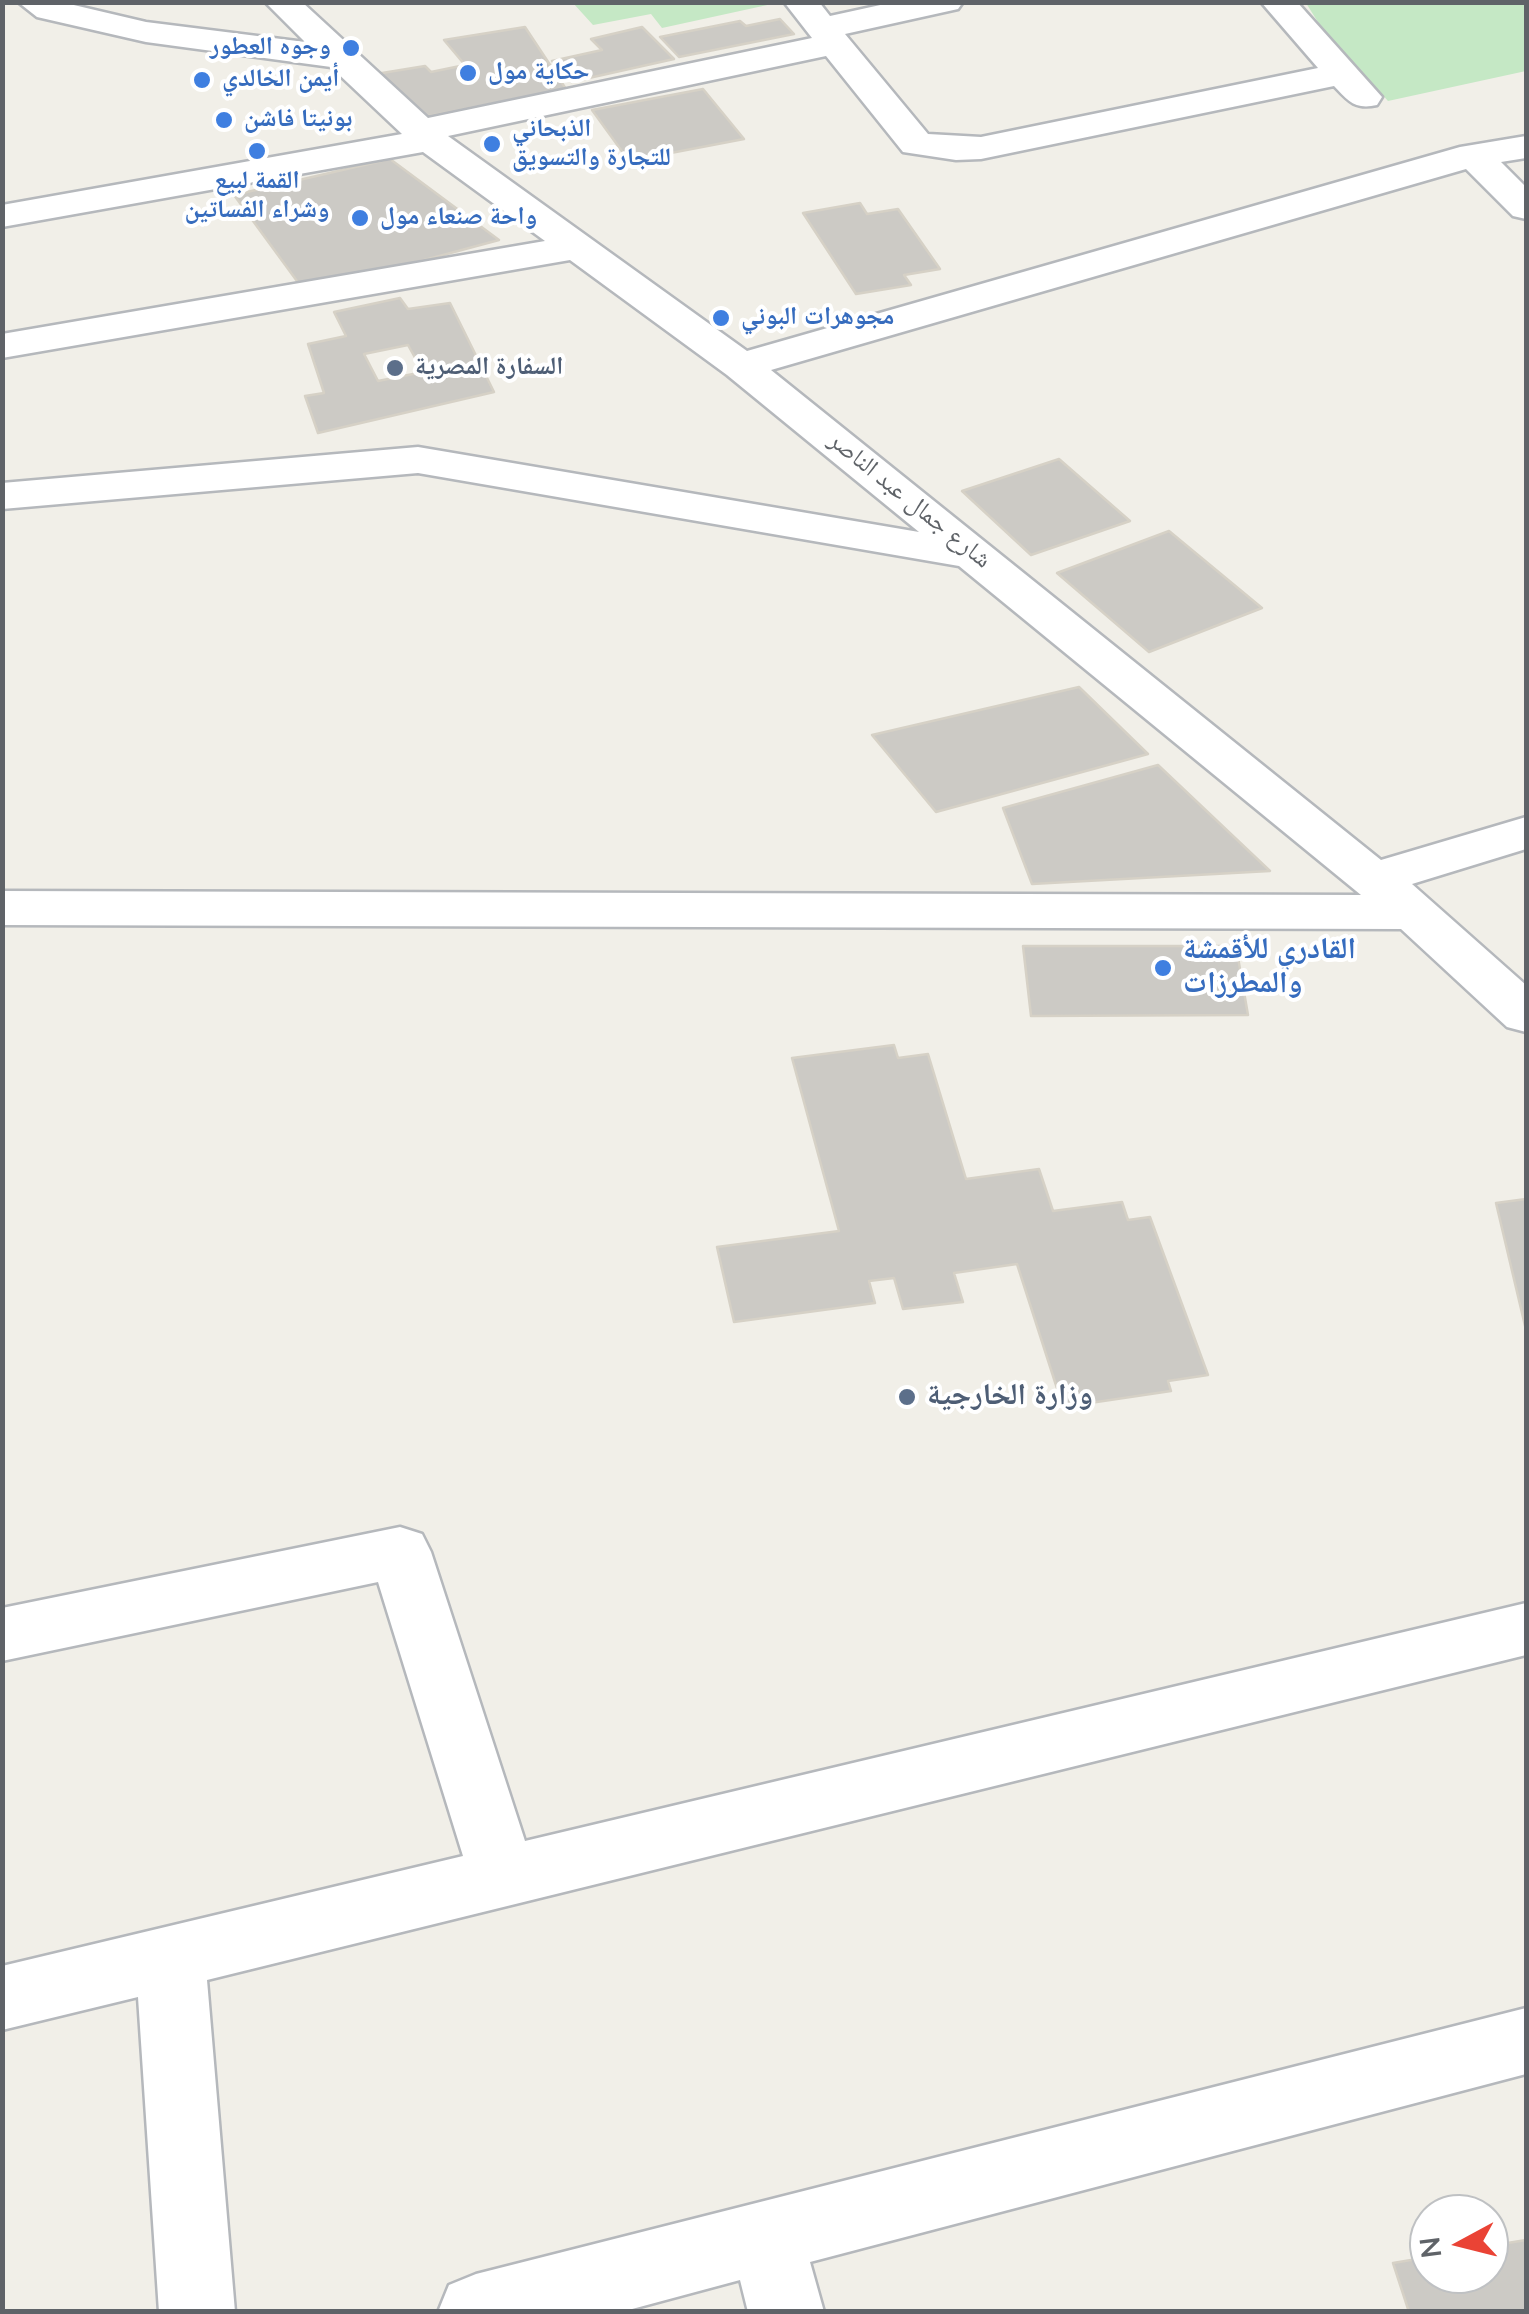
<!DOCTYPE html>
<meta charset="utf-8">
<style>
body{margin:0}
#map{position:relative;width:1529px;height:2314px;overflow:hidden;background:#f1efe8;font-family:"Nunito Sans",sans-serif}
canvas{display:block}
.frame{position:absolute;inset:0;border:5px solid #5f6368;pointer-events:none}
.north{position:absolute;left:1409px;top:2194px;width:100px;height:100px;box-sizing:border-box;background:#fff;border:2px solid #bfc1c3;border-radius:50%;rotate:263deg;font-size:28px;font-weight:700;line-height:40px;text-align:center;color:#5f6368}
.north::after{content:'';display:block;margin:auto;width:35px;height:45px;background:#ea4335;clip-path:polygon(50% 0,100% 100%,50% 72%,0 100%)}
</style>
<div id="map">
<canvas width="1529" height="2314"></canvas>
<div class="frame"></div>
<div class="north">N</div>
</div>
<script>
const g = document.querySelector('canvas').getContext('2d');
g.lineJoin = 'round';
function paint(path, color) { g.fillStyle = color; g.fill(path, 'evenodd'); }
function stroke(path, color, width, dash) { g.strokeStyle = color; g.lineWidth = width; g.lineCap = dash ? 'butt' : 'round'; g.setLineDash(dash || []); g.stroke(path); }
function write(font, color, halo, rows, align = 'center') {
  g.font = font + ' "Nunito Sans","Noto Naskh Arabic",sans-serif'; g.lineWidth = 8; g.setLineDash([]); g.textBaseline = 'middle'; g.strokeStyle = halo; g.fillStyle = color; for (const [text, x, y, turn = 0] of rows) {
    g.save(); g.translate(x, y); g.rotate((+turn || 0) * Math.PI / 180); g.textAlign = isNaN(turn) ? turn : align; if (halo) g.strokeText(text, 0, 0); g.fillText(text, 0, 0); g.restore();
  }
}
paint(new Path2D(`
 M573,3L771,2L772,4L662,28L651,14L593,25Z
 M1306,3H1526V71L1388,101L1321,27Z`), '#c5e8c5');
const building = new Path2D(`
 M780,19L794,34L679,57L660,37L740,21L746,26Z
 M525,27L566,89L414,119L376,74L425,66L431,72L465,65L444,40Z
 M642,27L674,59L571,82L552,61L602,50L591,39Z
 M703,89L744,139L629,161L592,110Z
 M390,159L499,240L305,292L234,195Z
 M860,203L867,214L898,209L940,269L904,275L911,285L856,294L803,213Z
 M400,298L408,309L450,303L494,392L318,433L305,396L324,393L308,344L346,336L334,312ZM408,345L423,372L378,381L364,354Z
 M1059,459L1130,521L1031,555L962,491Z
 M1169,531L1262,608L1149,652L1057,573Z
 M1079,687L1148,754L936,812L872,735Z
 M1158,765L1270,871L1032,884L1003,808Z
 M1023,946H1236L1248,1015L1031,1016Z
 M894,1045L898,1058L928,1054L966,1179L1039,1169L1053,1211L1122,1202L1128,1220L1150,1217L1208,1375L1168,1381L1171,1391L1063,1407L1017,1264L954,1273L963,1302L903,1309L894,1278L869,1281L875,1303L734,1322L717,1247L839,1231L792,1058Z
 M1526,1199V1330L1496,1203Z
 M1526,2240V2312H1409L1393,2263L1429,2257V2274H1489V2246Z`);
paint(building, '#cccac5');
stroke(building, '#d6d1c6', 2.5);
const minor = new Path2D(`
 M18,2H61L146,22L305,42L265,2H302L428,118L812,38L784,2H819L830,16L894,2H963L958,9L845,34L928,134L981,137L1318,68L1261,2H1297L1382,97L1377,105C1355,110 1348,101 1334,86L981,159L956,160L903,152L826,56L448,136L747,351L1460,147L1526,136V158L1501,162L1526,187V219L1513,216L1466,169L771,370L1381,860L1526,817V849L1412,884L1526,985V1032L1507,1027L1401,929L2,925V891L1361,895L959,566L418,473L2,509V483L418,447L919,532L727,375L570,260L2,358V334L545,241L423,152L2,227V205L402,134L331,67L146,42L37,17Z
 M400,1527L422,1534L431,1552L525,1841L1526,1603V1655L207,1980L235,2312H159L138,1997L2,2030V1966L463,1856L378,1582L2,1661V1608Z
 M1526,2008V2074L810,2262L824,2312H748L740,2280L621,2312H438L449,2285L476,2274Z`);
stroke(minor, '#b5b8bc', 5);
paint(minor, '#fff');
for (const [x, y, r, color] of [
 [351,48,10,"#3f7fe0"],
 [468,73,10,"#3f7fe0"],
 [202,80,10,"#3f7fe0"],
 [224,120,10,"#3f7fe0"],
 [492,144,10,"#3f7fe0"],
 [257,151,10,"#3f7fe0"],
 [360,218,10,"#3f7fe0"],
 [721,318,10,"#3f7fe0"],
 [395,368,10,"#5c6f8a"],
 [1163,968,10,"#3f7fe0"],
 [907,1397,10,"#5c6f8a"]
]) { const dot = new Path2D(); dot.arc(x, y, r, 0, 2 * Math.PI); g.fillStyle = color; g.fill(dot); stroke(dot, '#fff', 4); }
write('bold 25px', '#366cbe', '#fff', [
 ["وجوه العطور",331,48,"right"],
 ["حكاية مول",488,73],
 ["أيمن الخالدي",222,80],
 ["بونيتا فاشن",244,120],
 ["الذبحاني",512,130],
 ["للتجارة والتسويق",512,159],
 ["القمة لبيع",257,182,"center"],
 ["وشراء الفساتين",257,211,"center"],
 ["واحة صنعاء مول",380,218],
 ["مجوهرات البوني",741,318]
], 'left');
write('bold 25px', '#4e5e75', '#fff', [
 ["السفارة المصرية",415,368]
], 'left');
write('25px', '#5f6368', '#fff', [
 ["شارع جمال عبد الناصر",909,501,39]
]);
write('bold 30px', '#366cbe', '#fff', [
 ["القادري للأقمشة",1183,951],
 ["والمطرزات",1183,985]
], 'left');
write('bold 30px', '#4e5e75', '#fff', [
 ["وزارة الخارجية",927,1397]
], 'left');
</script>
